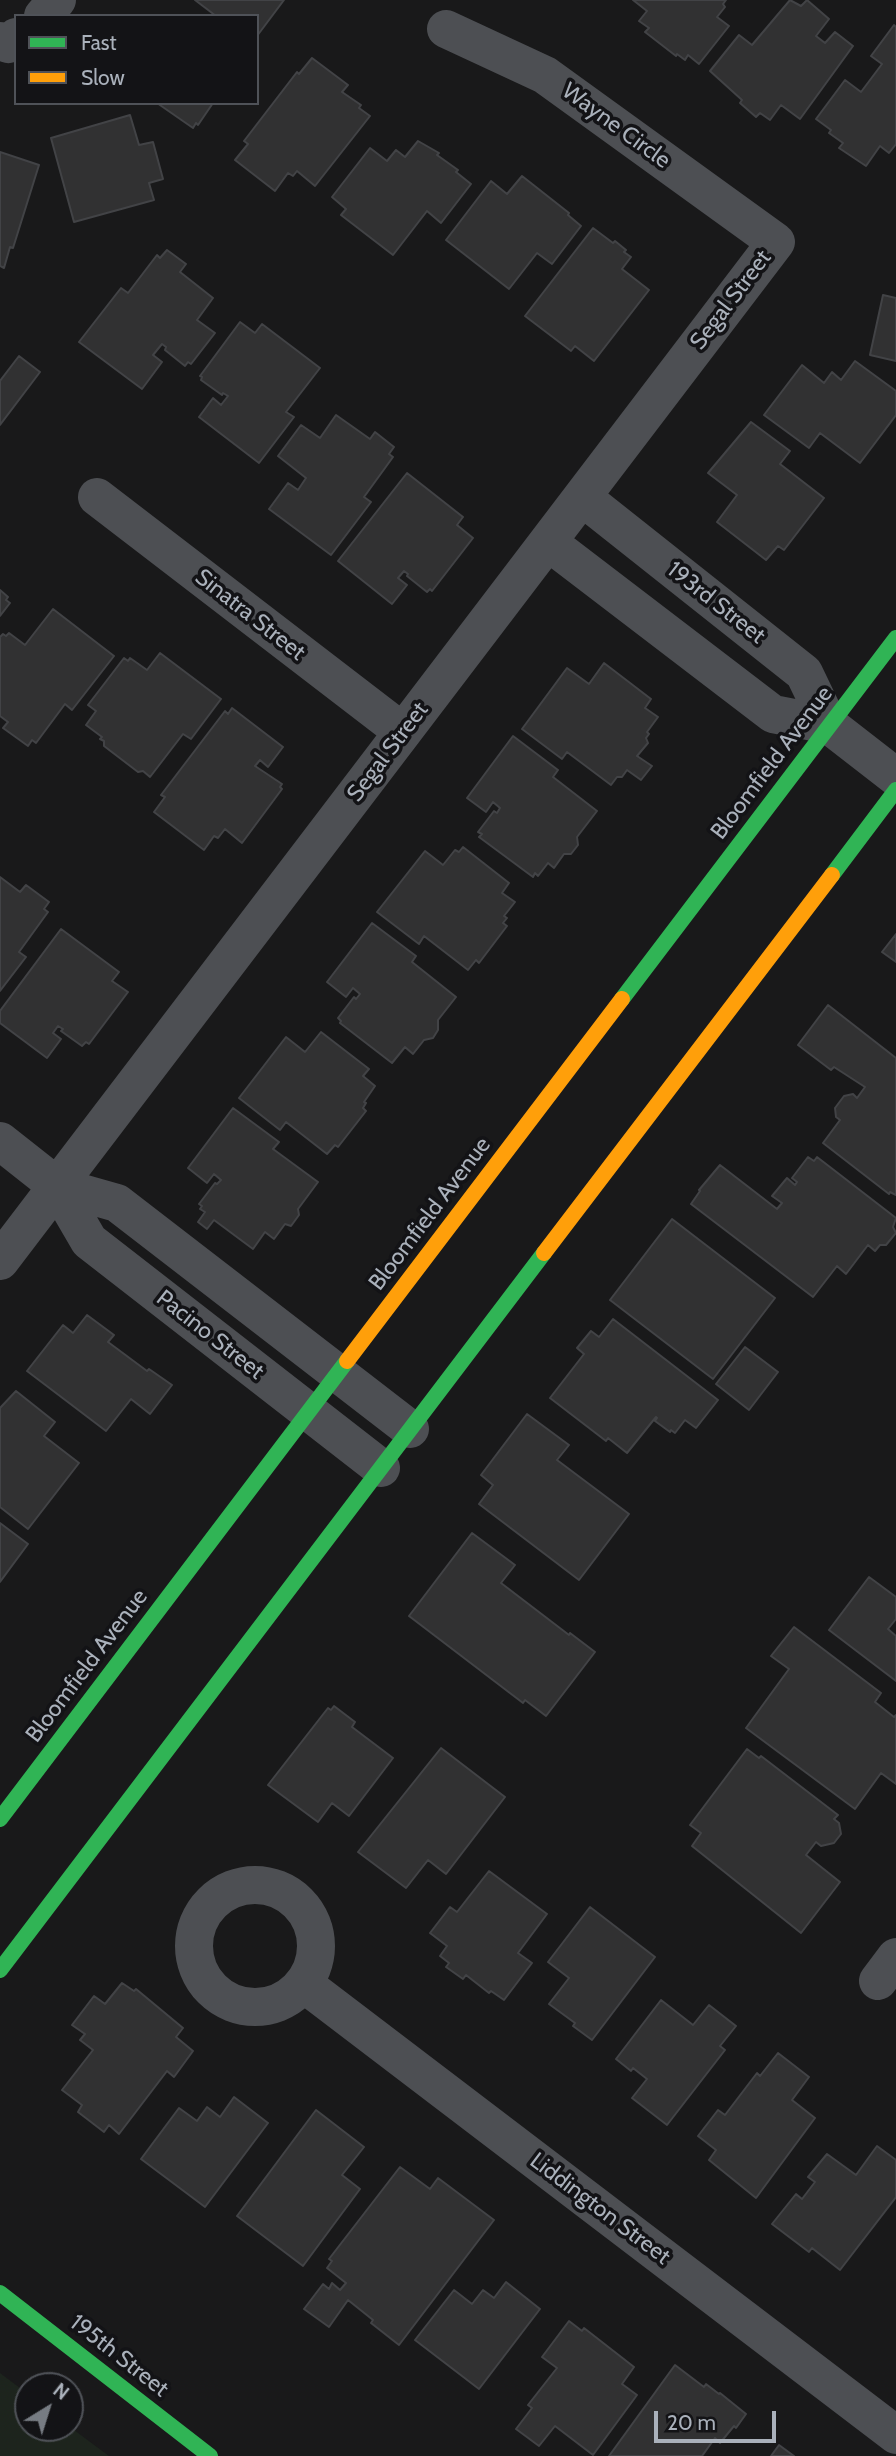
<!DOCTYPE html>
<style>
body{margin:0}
#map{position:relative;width:896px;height:2456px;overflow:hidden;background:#19191a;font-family:Cabin,sans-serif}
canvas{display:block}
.legend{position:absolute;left:14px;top:14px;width:245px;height:91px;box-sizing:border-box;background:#131316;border:2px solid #4f5258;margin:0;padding:9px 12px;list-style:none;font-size:21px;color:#aab1bb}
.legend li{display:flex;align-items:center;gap:14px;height:35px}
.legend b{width:35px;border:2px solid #4f5258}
.north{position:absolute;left:14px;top:2372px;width:70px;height:70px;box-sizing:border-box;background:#131316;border:2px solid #4f5258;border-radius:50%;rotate:38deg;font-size:19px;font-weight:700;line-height:28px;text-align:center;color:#aab1bb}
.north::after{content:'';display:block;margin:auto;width:24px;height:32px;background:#777c83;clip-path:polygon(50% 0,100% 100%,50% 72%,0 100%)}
.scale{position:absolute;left:654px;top:2411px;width:122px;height:32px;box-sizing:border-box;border:4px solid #aab1bb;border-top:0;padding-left:9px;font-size:21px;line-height:24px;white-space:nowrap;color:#aab1bb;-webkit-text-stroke:5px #131316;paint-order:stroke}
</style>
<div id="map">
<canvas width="896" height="2456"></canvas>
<ul class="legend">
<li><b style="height:9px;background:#30b455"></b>Fast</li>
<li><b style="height:9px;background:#ff9f0a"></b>Slow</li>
</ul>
<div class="north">N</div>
<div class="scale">20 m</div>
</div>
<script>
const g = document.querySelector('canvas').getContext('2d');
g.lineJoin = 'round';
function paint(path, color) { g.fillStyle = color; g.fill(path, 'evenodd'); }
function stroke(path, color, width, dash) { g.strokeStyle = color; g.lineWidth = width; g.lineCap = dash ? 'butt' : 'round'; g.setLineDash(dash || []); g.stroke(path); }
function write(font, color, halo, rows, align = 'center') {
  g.font = font + ' Cabin,sans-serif'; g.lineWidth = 7; g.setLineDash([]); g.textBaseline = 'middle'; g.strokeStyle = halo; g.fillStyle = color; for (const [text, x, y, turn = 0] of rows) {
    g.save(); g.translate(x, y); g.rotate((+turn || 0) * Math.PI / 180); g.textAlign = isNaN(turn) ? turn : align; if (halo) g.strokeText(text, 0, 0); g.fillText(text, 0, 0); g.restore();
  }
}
paint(new Path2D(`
 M0,2373L28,2394V2428L70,2427L109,2456H0Z`), '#1d241d');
const building = new Path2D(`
 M195,0H284L257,36V16H216Z
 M633,0H726L723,4L725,7L717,17L729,26L699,64L688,55L685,60L677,54L676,56L645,32L649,28L639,21L647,11Z
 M790,0L801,6L807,0L829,19L816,36L825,43L835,32L853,46L800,119L781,105L770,120L760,113L756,117L740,103L742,100L710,71L739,35L752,45Z
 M894,25L896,27V144L889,153L880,146L866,166L839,148L843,143L829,133L831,130L816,119L845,80L861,92L882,64L871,56Z
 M312,58L348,85L342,92L361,105L359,108L370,116L315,186L297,171L293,176L288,173L275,191L235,160L248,144L244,141L297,72L299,74Z
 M157,103H213L198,125L196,123L193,128Z
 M130,115L139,145L153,142L163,179L149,183L154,200L74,222L51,138Z
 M418,141L439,153L437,155L458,170L456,172L471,184L441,223L427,211L393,255L341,215L346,209L332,197L370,148L387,161L396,150L405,157Z
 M0,152L39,165L13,248L10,247L4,268L0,266Z
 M522,176L569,213L568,215L581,226L552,264L537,253L509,289L446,240L491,181L507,194Z
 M593,228L613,243L615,241L626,250L624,252L631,257L622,269L649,290L594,361L575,346L571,351L525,316Z
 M167,250L186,264L180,272L213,298L197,320L215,333L191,364L188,362L185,366L165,350L166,347L162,344L153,355L162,362L142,389L79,342L121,288L128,293L157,255L160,258Z
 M883,295L896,298V361L870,355Z
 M240,322L255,333L262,324L320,368L286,412L294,417L259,463L199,417L213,398L221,405L228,396L223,393L222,395L201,380L202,377L200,376Z
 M19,356L40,372L0,425V381Z
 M855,361L896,391V415L860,463L820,433L809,448L764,415L802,365L824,383L832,372L841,380Z
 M336,415L370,439L375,432L394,447L389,454L393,457L364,497L371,502L331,555L269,509L288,483L298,490L306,478L278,456L301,425L320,438Z
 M751,422L790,451L780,464L824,498L784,550L778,546L766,560L717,522L737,495L708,473Z
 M407,473L463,517L457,525L473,538L432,591L430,589L427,592L407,576L408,574L404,571L398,578L407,585L392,604L338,561Z
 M0,590L8,597L6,600L10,603L0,616Z
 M53,609L114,656L72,710L65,704L36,743L32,740L28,746L3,728L8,722L0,716V637L3,634L6,636L9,633L25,645Z
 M160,653L221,699L191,739L183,734L150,777L143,771L138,772L104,746V741L100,739L102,737L86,725L96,711L88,705L124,658L128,661L130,658L147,670Z
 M604,663L651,699L645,708L658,717L647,732L649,734L646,738L648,743L637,756L652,766L641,780L627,770L622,777H617L611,785L567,752L562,759L522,729L567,668L589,684Z
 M232,708L283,747L268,767L260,760L255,766L282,784L280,787L282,789L242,843L225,829L218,838L214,836L204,850L154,812L165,797L161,795L225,711L228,714Z
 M513,736L558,770L553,777L597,811L577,837L578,845L571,854H564L554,868L548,863L538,876L535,873L533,877L479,837L482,834L478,832L494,811L497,813L500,808L493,802L486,812L467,798Z
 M463,847L509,883L502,893L515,902L504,916L507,918L503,923L507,926L479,963L476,960L468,970L424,936L419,944L377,912L425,851L443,865L455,850L459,852Z
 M0,877L20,892L26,885L49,902L44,909L48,912L19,952L26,957L0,991Z
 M372,923L416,956L412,962L456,997L438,1020V1030L433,1038L424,1040L413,1054L405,1047L392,1063L340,1023L341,1021L338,1018L354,997L356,999L360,994L353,988L346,997L327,982Z
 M61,929L119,972L112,981L128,992L89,1044L86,1042L82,1046L61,1031L63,1029L58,1026L53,1033L61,1039L47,1058L0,1023V1011Z
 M896,934V962L882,952Z
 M828,1005L896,1058V1195L890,1192L889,1194L823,1143L840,1120L836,1117L835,1108L844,1096L853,1094L857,1098L865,1087L834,1067L831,1070L798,1045Z
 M321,1032L369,1069L363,1076L375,1086L364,1102L366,1103L363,1108L366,1111L338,1147L335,1145L327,1154L286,1122L280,1130L239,1098L286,1037L305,1052Z
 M233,1108L279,1142L273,1149L318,1182L298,1209L299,1215L291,1226L285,1224L274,1239L265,1232L253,1249L214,1220L207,1229L198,1222L205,1212L200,1209L202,1206L199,1204L215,1183L217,1184L221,1180L214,1174L207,1183L188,1168Z
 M808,1157L814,1161L817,1157L896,1218L893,1227L896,1233L886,1245H880L875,1251L868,1245L846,1274L837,1266L813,1297L691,1204L700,1191L699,1190L720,1165L777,1209L782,1203L772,1196L787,1178L795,1185L797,1182L792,1178Z
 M672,1219L775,1298L713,1379L610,1300Z
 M87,1315L114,1335L108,1342L147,1371L149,1369L172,1385L150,1414L131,1399L106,1431L27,1371L63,1325L73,1333Z
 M613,1319L718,1400L696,1428L685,1420L675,1433L671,1430L670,1432L655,1421L657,1418L656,1417L627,1453L608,1438L606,1441L550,1398L584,1354L577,1348L591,1331L599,1337Z
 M745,1347L778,1372L749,1410L716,1384Z
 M16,1391L55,1422L44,1436L79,1463L28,1529L0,1507V1408Z
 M527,1414L569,1445L557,1460L629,1514L579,1580L479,1504L493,1485L481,1475Z
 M0,1523L28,1544L0,1582Z
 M472,1533L515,1565L501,1583L569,1635L570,1633L595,1652L546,1716L525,1700L523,1703L409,1616Z
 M869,1577L896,1597V1619L888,1629L896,1636V1681L829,1630Z
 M794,1627L881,1693L875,1702L894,1717L896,1715V1784L881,1773L855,1809L746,1728L789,1669L771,1656Z
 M334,1706L355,1722L352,1727L393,1758L349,1816L332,1803L318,1822L268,1785L328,1708L331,1710Z
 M441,1748L505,1797L446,1874L428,1860L406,1888L358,1852Z
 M747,1749L759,1758L761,1756L838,1815L834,1819L839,1823L841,1834L834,1843L821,1846L816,1842L806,1855L840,1882L801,1933L692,1846L701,1833L690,1825Z
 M489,1871L547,1914L518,1953L532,1963L504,2000L491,1991L489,1993L466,1975L463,1979L446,1967L449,1963L440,1956L447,1946L430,1933L450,1907L457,1912Z
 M590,1907L655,1957L592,2040L573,2026L575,2023L549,2004L569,1978L548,1962Z
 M122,1983L134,1991L136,1989L183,2028L176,2037L193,2051L174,2077L167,2071L119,2134L109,2125L104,2132L78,2112L82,2105L62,2090L93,2050L80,2040L85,2034L72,2025L94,1996L105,2004Z
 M661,2000L693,2025L709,2005L736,2026L720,2046L725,2050L667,2125L632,2098L647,2079L633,2068L631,2071L616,2059Z
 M778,2053L809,2077L792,2100L815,2118L756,2198L709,2160L716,2150L698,2136L718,2110L725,2115L757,2073L760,2076Z
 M234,2097L268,2123L205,2207L141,2159L179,2108L197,2121L207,2107L220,2117Z
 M316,2110L364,2147L342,2175L360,2189L303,2266L237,2216Z
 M877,2146L896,2160V2197L840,2270L812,2248L809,2252L772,2224L796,2194L802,2199L815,2182L808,2177L827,2154L856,2175Z
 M400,2167L430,2189L438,2178L494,2220L399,2345L371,2323L373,2320L348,2300L329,2327L304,2309L323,2284L329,2289L332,2283L340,2290L346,2283L327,2268L332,2261L329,2259Z
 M506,2282L540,2309L479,2389L415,2340L454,2290L472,2304L483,2290L494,2298Z
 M569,2321L582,2331L584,2328L634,2367L622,2384L637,2395L593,2455L555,2426L539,2446L516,2429L532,2408L528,2405L557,2368L542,2357Z
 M675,2365L704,2387L706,2384L719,2394L720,2393L746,2414L736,2428L734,2426L720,2443L715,2438L702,2456H609Z
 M779,2445L794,2456H771Z`);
paint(building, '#313132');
stroke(building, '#424346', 2);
stroke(new Path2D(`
 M43,16L57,0
 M0,41L8,44L16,37
 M97,497L403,732
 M582,497L804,673L829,725
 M548,542L773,714L829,725L896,777
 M0,1141L57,1186L89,1241L381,1468
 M57,1186L117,1203L410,1429
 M0,1261L776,242L545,75L446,29
 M194 1946a61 61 0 1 1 122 0a61 61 0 1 1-122 0Z
 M878,1981L896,1957
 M304,1984L896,2435`), '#4d4f53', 38);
stroke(new Path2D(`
 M832,875L896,790
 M622,999L896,638
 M0,1819L347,1361
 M0,1970L544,1253
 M0,2293L210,2456`), '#30b455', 16);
stroke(new Path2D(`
 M544,1253L832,875
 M347,1361L622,999`), '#ff9f0a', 16);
write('23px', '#aab1bb', '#131316', [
 ["Wayne Circle",616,126,36],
 ["Segal Street",731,300,-53],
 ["193rd Street",716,603,38],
 ["Sinatra Street",250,615,38],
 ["Segal Street",388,752,-53],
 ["Bloomfield Avenue",772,763,-53],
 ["Bloomfield Avenue",430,1214,-53],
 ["Pacino Street",210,1335,38],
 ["Bloomfield Avenue",87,1666,-53],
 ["Liddington Street",600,2209,37],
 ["195th Street",119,2356,38]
]);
</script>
